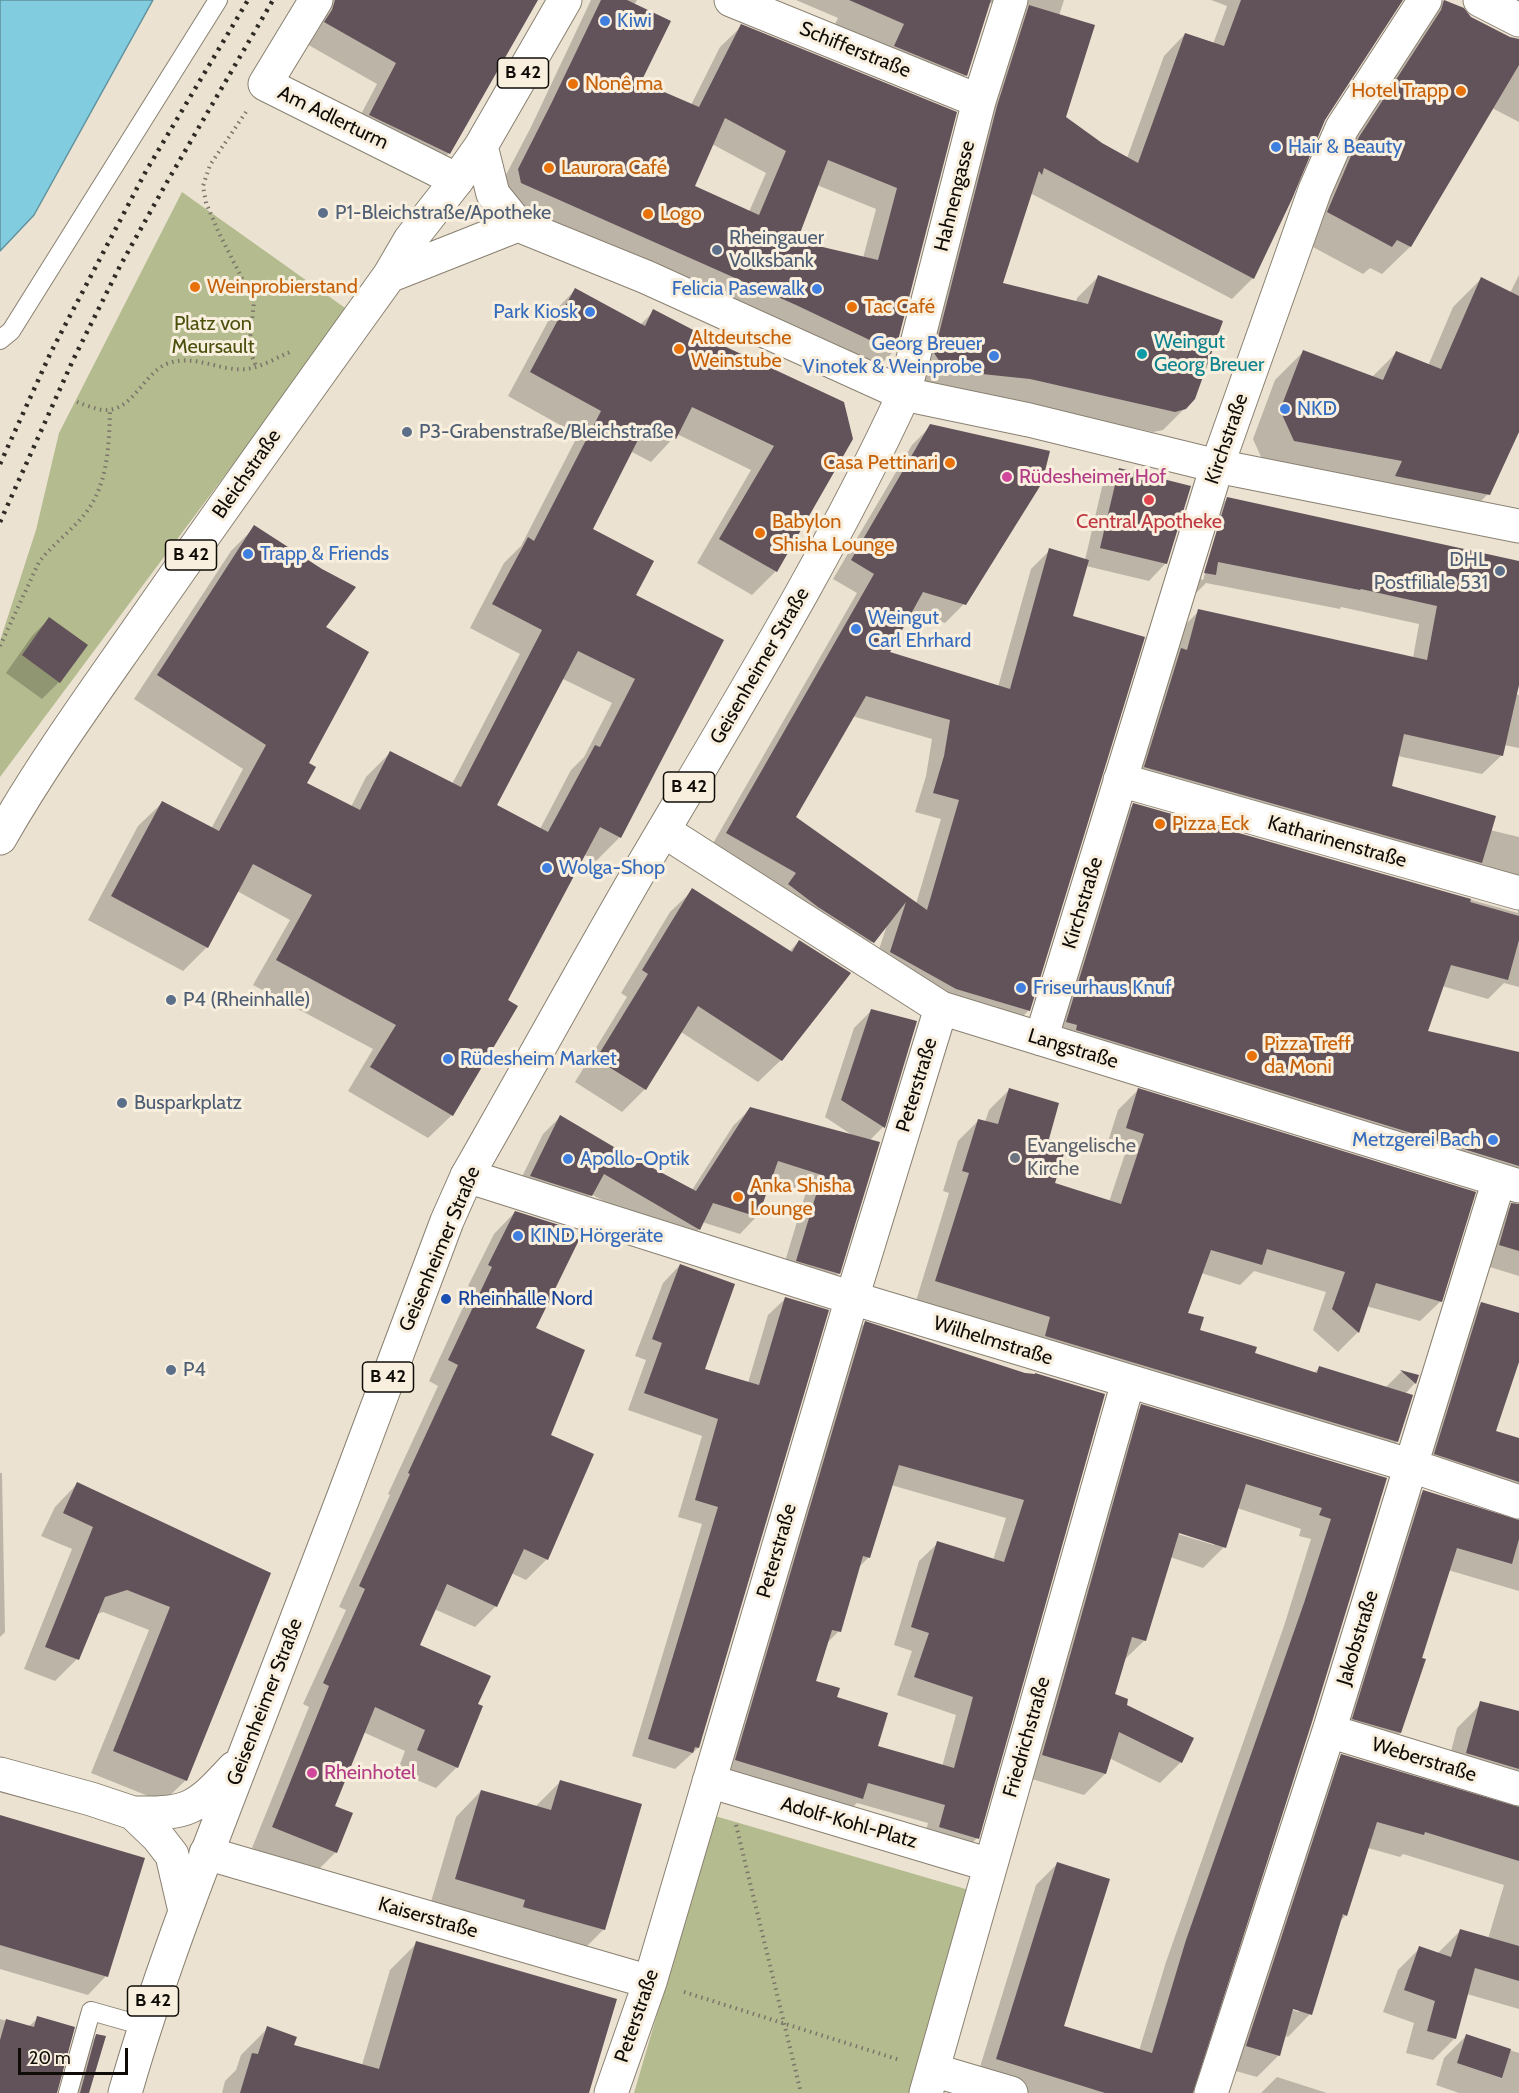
<!DOCTYPE html>
<meta charset="utf-8">
<style>
body{margin:0}
#map{position:relative;width:1519px;height:2093px;overflow:hidden;background:#ece2d1;font-family:Cabin,sans-serif}
canvas{display:block}
.scale{position:absolute;left:18px;top:2048px;width:110px;height:27px;box-sizing:border-box;border:3px solid #0f0c07;border-top:0;padding-left:8px;font-size:18px;line-height:21px;white-space:nowrap;color:#0f0c07;-webkit-text-stroke:4px #f9efde;paint-order:stroke}
</style>
<div id="map">
<canvas width="1519" height="2093"></canvas>
<div class="scale">20 m</div>
</div>
<script>
const g = document.querySelector('canvas').getContext('2d');
g.lineJoin = 'round';
function paint(path, color) { g.fillStyle = color; g.fill(path, 'evenodd'); }
function stroke(path, color, width, dash) { g.strokeStyle = color; g.lineWidth = width; g.lineCap = dash ? 'butt' : 'round'; g.setLineDash(dash || []); g.stroke(path); }
function write(font, color, halo, rows, align = 'center') {
  g.font = font + ' Cabin,sans-serif'; g.lineWidth = 6; g.setLineDash([]); g.textBaseline = 'middle'; g.strokeStyle = halo; g.fillStyle = color; for (const [text, x, y, turn = 0] of rows) {
    g.save(); g.translate(x, y); g.rotate((+turn || 0) * Math.PI / 180); g.textAlign = isNaN(turn) ? turn : align; if (halo) g.strokeText(text, 0, 0); g.fillText(text, 0, 0); g.restore();
  }
}
paint(new Path2D(`
 M182,192L348,310L0,777V641L36,530L59,433Z
 M715,1816L969,1890L909,2093H634Z`), '#b4bb8f');
const water = new Path2D(`
 M0,0H153L34,215L0,251Z`);
paint(water, '#82ccdf');
stroke(water, '#60929e', 1.5);
paint(new Path2D(`
 M323,0H536L449,153L429,173L350,135L377,84L305,43Z
 M591,0H637L634,5L639,83L691,105L720,47L742,26L955,113L894,351L873,372L500,204L497,192L531,127ZM712,144L766,173L749,212L693,187ZM817,185L876,209L863,258L795,243Z
 M796,0H1064L1059,16L1064,117L1101,144L1127,158L1164,56L1185,34L1213,44L1227,6L1211,0H1401L1325,117L1253,278L1232,299L1030,193L1001,284L1076,302L1077,298L1098,277L1185,408L1163,430L1153,432L1008,400L921,386L996,3H989L966,75L945,96L884,45L835,24L838,18Z
 M1444,0L1463,10L1471,18L1510,38L1519,40V122L1492,108L1410,247L1382,274L1370,268L1363,274L1300,240L1331,166L1416,28Z
 M1519,275V429L1488,494L1460,522L1266,468L1253,439L1275,380L1303,352L1372,377L1396,353L1428,366L1453,307L1481,279L1510,293Z
 M575,290L640,325L654,311L723,347L843,403L776,571L752,595L697,563L751,470L677,434L651,462L630,451L591,530L634,595L722,641L620,837L596,861L583,854L506,1001L452,1115L428,1138L348,1091L373,1049L253,985L290,920L237,891L207,947L183,971L88,920L138,826L162,803L211,829L243,769L134,699L231,551L255,527L324,627L305,783L351,807L366,777L390,753L452,784L520,654L470,628L504,563L521,546L578,435L508,396L552,314ZM561,678L612,703L584,757L571,770L540,829L495,806Z
 M931,426L964,604L945,623L910,612L888,653L998,687L1031,569L1050,550L1085,560L1102,487L1119,470L1166,563L1149,581L1086,566L1071,617L1029,1010L1010,1029L872,971L887,925L854,961L708,852L857,593L833,579L912,445ZM852,716L932,739L926,776L915,812L941,819L916,904L794,817Z
 M1228,498L1519,562V678L1515,694L1519,695V748L1504,745L1502,755L1482,774L1398,756L1391,787L1490,830L1519,837V987L1504,983L1488,999L1442,986L1426,1032L1519,1054V1276L1480,1264L1493,1224L1512,1205H1518L1519,1201L1048,1041L1114,824L1133,805L1518,913V907L1126,786L1180,630L1199,611L1413,658L1419,624L1341,607L1340,609L1206,583L1195,594L1186,592L1209,517ZM1219,518H1222L1203,580L1200,579Z
 M49,619L59,682L42,699L6,673L32,636Z
 M693,890L789,952L799,941L781,1060L758,1082L681,1032L645,1089L622,1112L575,1082L627,997L621,993L670,912Z
 M871,1011L915,1023L883,1127L870,1140L878,1143L838,1274L821,1291L780,1278L806,1192L770,1180L757,1216L740,1234L702,1222L699,1229L682,1246L591,1194L573,1212L514,1193L543,1134L560,1117L618,1151L692,1190L733,1126L751,1108L852,1135L825,1117L854,1028Z
 M1009,1090L1048,1140L1053,1184L1109,1202L1125,1154L1106,1148L1118,1110L1138,1090L1441,1301L1420,1321L1366,1306L1358,1332L1338,1352L1313,1330L1326,1292L1254,1271L1240,1285L1201,1273L1186,1314L1198,1331L1253,1354L1314,1373L1319,1368L1385,1388L1401,1372L1417,1376L1415,1383L1405,1394L1397,1442L1377,1462L916,1301L949,1193L943,1191L958,1141L979,1120L985,1122L989,1110Z
 M515,1212L549,1436L547,1559L526,1580L511,1573L496,1606L475,1627L434,1609L418,1646L476,1705L457,1767L436,1788L397,1772L405,1751L363,1732L333,1806L336,1852L315,1873L252,1848L309,1707L303,1704L346,1610L339,1607L390,1495L388,1494L438,1386L429,1381L472,1288L468,1286L494,1234Z
 M680,1265L703,1370L748,1383L768,1315L786,1298L698,1748L675,1769L632,1756L702,1524L678,1517L702,1436L628,1410L646,1360L635,1356L663,1283Z
 M1482,1303L1519,1314V1357L1494,1432L1519,1440V1591L1448,1570L1400,1733L1381,1752L1334,1738L1404,1510L1424,1491L1519,1522L1515,1509L1416,1473L1462,1322Z
 M865,1323L1025,1374L1103,1395L977,1838L959,1856L922,1845L928,1823L857,1803L843,1816L718,1777L847,1341ZM891,1485L1006,1518L993,1560L938,1543L919,1561L894,1645L912,1651L897,1695L956,1715L942,1767L876,1747L835,1698L814,1682L825,1645L839,1631L858,1568L869,1557Z
 M1142,1406L1386,1479L1190,2093H1018L976,2080L1036,1885L1057,1864L1062,2027L1139,2051L1166,1962L1284,1626L1311,1539L1299,1536L1301,1529L1237,1508L1224,1547L1203,1568L1170,1557L1145,1640L1123,1661L1113,1695L1181,1762L1160,1783L1109,1758L1105,1774L1084,1795L1022,1776L1121,1427ZM1172,1529L1214,1542V1545L1171,1532Z
 M0,1473H2L5,1632L0,1637Z
 M77,1484L269,1573L186,1780L163,1802L91,1773L149,1630L103,1612L97,1614L77,1659L55,1681L24,1669L72,1549L41,1536L55,1507Z
 M1479,1706L1519,1716V2009L1467,1994L1455,2038L1433,2060L1406,2053L1414,2023L1383,2012L1398,1970L1420,1948L1437,1954L1460,1931L1488,1939L1504,1885L1403,1854L1400,1857L1368,1848L1346,1915L1340,1921L1310,2014L1288,2037L1286,2036L1279,2055L1257,2077L1225,2068L1319,1778L1342,1756L1516,1808L1510,1798L1445,1775L1457,1728ZM1286,2008L1299,2009V2012Z
 M560,1782L604,1929L578,1955L430,1905L456,1817L481,1791L535,1807Z
 M0,1822L106,1976L88,1995L0,1969Z
 M417,1943L588,2093H222L225,2081L236,2070L241,2055L268,2028L292,2046L362,2065L390,1970Z
 M38,2018L56,2093H0V2019L28,2027Z
 M97,2035L87,2093H66L78,2054Z
 M1466,2036L1519,2053V2093H1459L1436,2085L1444,2058Z
 M1277,2077L1327,2093H1261Z`), '#0003');
paint(new Path2D(`
 M335,0H538L450,154L369,115L396,63L324,22L332,10Z
 M601,0H627L671,21L641,82L699,107L741,24L957,112L895,352L796,305L521,183L518,169L551,104ZM725,118L786,151L759,215L695,186ZM828,160L897,188L878,260L797,241Z
 M849,0H991L967,76L894,46L904,24Z
 M1241,0H1403L1325,120L1292,199L1254,279L1044,168L1042,175L1039,171L1003,283L1088,304L1098,275L1223,321L1195,399L1186,409L1175,412L1030,379L953,371L942,365L934,353L997,106L1029,5L1095,25L1066,117L1102,143L1138,163L1185,33L1224,46Z
 M1444,0L1464,8L1471,17L1510,37L1519,39V65L1411,247L1397,240L1392,247L1327,212L1359,137L1441,10Z
 M1481,277L1519,296V432L1490,495L1395,476L1402,461L1294,441L1280,410L1303,350L1383,380L1396,351L1441,369Z
 M575,288L645,326L653,309L724,346L844,402L853,439L777,572L719,539L774,446L692,407L676,439L646,424L593,529L654,561L636,595L724,640L621,838L600,827L508,1000L518,1006L453,1116L370,1067L396,1025L276,960L312,895L253,864L208,948L111,896L162,801L219,831L266,745L157,675L254,525L322,569L356,587L326,627L369,652L309,763L316,767L307,783L360,810L390,751L461,787L542,630L492,604L528,537L534,541L601,411L530,372ZM578,651L635,679L600,747L595,745L548,832L497,805Z
 M930,424L1050,451L1042,483L966,605L923,592L890,652L1010,689L1049,548L1089,560L1073,616L1145,637L1030,1011L956,989L890,952L906,902L874,943L818,907L788,884L796,873L726,833L874,574L851,560ZM866,696L950,720L944,756L933,793L959,800L927,910L796,817Z
 M1119,468L1191,486L1167,564L1100,548Z
 M1227,497L1519,561V685L1503,756L1404,734L1392,786L1496,816L1482,863L1144,767L1181,648L1187,650L1198,609L1427,660L1437,606L1361,589L1360,590L1218,562L1216,575L1204,573Z
 M49,617L88,645L60,683L22,655Z
 M1133,803L1471,899L1470,902L1519,916V940L1508,980L1451,965L1428,1031L1519,1052V1166L1076,1030L1077,1025L1066,1022Z
 M692,888L792,952L799,940L851,973L782,1061L698,1006L646,1090L596,1059L648,974L642,970Z
 M871,1009L917,1021L885,1128L841,1100Z
 M1009,1088L1059,1103L1049,1139L1067,1144L1055,1183L1121,1204L1144,1134L1126,1128L1138,1088L1476,1192L1442,1302L1376,1283L1359,1333L1332,1309L1345,1272L1267,1249L1262,1265L1211,1250L1188,1313L1204,1317L1200,1330L1257,1347L1255,1353L1317,1373L1319,1366L1413,1395L1398,1442L1045,1336L1050,1317L935,1281L969,1173L962,1171L978,1119L998,1124Z
 M750,1107L880,1142L840,1274L796,1261L822,1175L778,1161L758,1217L713,1203L700,1230L604,1174L592,1196L530,1176L560,1115L619,1150L696,1191Z
 M1511,1203L1519,1204V1251L1499,1245Z
 M515,1211L572,1229L569,1235L579,1240L536,1328L585,1350L551,1435L594,1454L548,1560L524,1549L497,1607L447,1584L420,1645L491,1676L478,1704L483,1706L458,1768L417,1750L425,1730L375,1707L335,1806L353,1813L337,1853L272,1827L329,1686L323,1683L365,1589L359,1586L410,1474L408,1473L458,1365L448,1360L492,1267L488,1265Z
 M680,1264L735,1284L705,1369L759,1385L785,1297L829,1310L699,1748L695,1747L693,1753L648,1739L718,1507L695,1500L718,1419L644,1393L662,1343L652,1339Z
 M1481,1302L1519,1313V1362L1496,1431L1519,1438V1482L1434,1454Z
 M865,1321L1025,1373L1035,1374V1373L1105,1394L979,1839L939,1827L945,1805L868,1783L863,1799L735,1760ZM899,1465L1024,1500L1004,1562L937,1541L911,1627L929,1633L914,1677L973,1697L954,1768L878,1746L888,1713L837,1697L840,1688L816,1681L832,1630L841,1632L863,1556L870,1558Z
 M1400,1370L1419,1375L1416,1384Z
 M1141,1404L1387,1478L1311,1725L1193,2093H1105L996,2059L1057,1862L1110,1879L1064,2026L1152,2053L1186,1940L1304,1603L1331,1519L1319,1515L1322,1508L1246,1484L1226,1548L1179,1533L1146,1641L1132,1637L1115,1694L1128,1699L1127,1705L1194,1738L1182,1763L1119,1732L1106,1774L1042,1755Z
 M77,1482L271,1573L187,1781L113,1751L170,1607L127,1590L105,1597L79,1660L45,1647L93,1527L63,1513Z
 M1423,1490L1519,1520V1539L1512,1564L1457,1548L1422,1658L1426,1659L1401,1733L1352,1719Z
 M1480,1701L1519,1711V1769L1466,1753Z
 M1341,1754L1519,1807V1861L1425,1832L1424,1835L1377,1822L1347,1916L1343,1914L1312,2015L1293,2009L1280,2056L1246,2046Z
 M560,1780L642,1804L605,1930L523,1907L525,1900L455,1879L481,1790L551,1810Z
 M0,1815L145,1858L108,1977L0,1945Z
 M1460,1929L1519,1946V1981L1475,1968L1456,2039L1427,2031L1435,2001L1404,1990L1419,1946L1451,1957Z
 M416,1941L617,1999L589,2093H240L252,2053L258,2054L267,2026L297,2037L294,2045L379,2069Z
 M37,2016L75,2027L57,2093H0V2040L6,2019L34,2027Z
 M96,2034L106,2036L89,2093H80Z
 M1466,2034L1511,2049L1502,2078L1457,2063Z`), '#62525a');
const service = new Path2D(`
 M0,340L11,331L218,0
 M68,2093L91,2011L144,2026`);
const minor = new Path2D(`
 M316,0L265,84L457,180
 M731,0L979,101
 M1480,0L1519,20
 M904,394L979,101L1011,0
 M1120,780L1519,893
 M664,831L941,1008L1519,1186
 M1041,1039L1217,466L1315,190L1342,128L1425,0
 M467,1176L852,1298L1412,1466L1519,1502
 M1329,1731L1519,1789
 M709,1781L990,1865
 M206,1853L650,1982
 M933,2070L1011,2093
 M611,2093L650,1982L852,1298L941,1008
 M926,2093L1128,1382
 M1211,2093L1329,1731L1499,1180`);
const secondary = new Path2D(`
 M904,394L1029,420L1217,466L1519,526`);
const primary = new Path2D(`
 M481,146L493,194L518,225
 M0,838C44,761 96,690 146,618C226,503 307,390 389,276L410,240L457,180L481,146L565,0
 M0,1774L91,1799L133,1813L158,1837L172,1855L185,1911
 M133,1813C190,1814 196,1809 234,1768
 M125,2093C163,1960 216,1831 265,1702C327,1542 387,1382 447,1221L467,1176C526,1073 583,968 643,865C734,710 829,557 904,394L646,277L518,225L389,276`);
stroke(service, '#898071', 20);
stroke(minor, '#898071', 35);
stroke(secondary, '#898071', 35);
stroke(primary, '#898071', 35);
stroke(new Path2D(`
 M246,112L210,165L203,186L206,203L219,233L254,302L249,349L256,366
 M77,402C85,405 95,409 103,410C134,412 143,372 169,363C195,354 221,372 247,369C261,367 276,358 290,352
 M0,646L39,562C52,545 70,532 84,515C108,486 109,446 110,410
 M736,1825L801,2093
 M684,1992L900,2060`), '#7b7469', 4, [1.5, 4.5]);
stroke(service, '#fff', 18);
stroke(minor, '#fff', 33);
stroke(secondary, '#fff', 33);
stroke(primary, '#fff', 33);
stroke(new Path2D(`
 M0,464L51,352L146,171L248,0
 M0,522L73,360L120,266L167,182L273,0`), '#2f2b24', 4.5, [3, 6]);
for (const [x, y, r, color] of [
 [605,21,6,"#3f7fe0"],
 [573,84,6,"#e8710a"],
 [1461,91,6,"#e8710a"],
 [1276,147,6,"#3f7fe0"],
 [549,168,6,"#e8710a"],
 [323,213,6,"#5c6f8a"],
 [648,214,6,"#e8710a"],
 [717,250,6,"#5c6f8a"],
 [195,287,6,"#e8710a"],
 [817,289,6,"#3f7fe0"],
 [852,307,6,"#e8710a"],
 [590,312,6,"#3f7fe0"],
 [679,349,6,"#e8710a"],
 [1142,354,6,"#0f9aa8"],
 [994,356,6,"#3f7fe0"],
 [1285,409,6,"#3f7fe0"],
 [407,432,6,"#5c6f8a"],
 [950,463,6,"#e8710a"],
 [1007,477,6,"#d1479c"],
 [1149,500,6,"#e0444e"],
 [760,533,6,"#e8710a"],
 [248,554,6,"#3f7fe0"],
 [1500,571,6,"#5c6f8a"],
 [856,629,6,"#3f7fe0"],
 [1160,824,6,"#e8710a"],
 [547,868,6,"#3f7fe0"],
 [1021,988,6,"#3f7fe0"],
 [171,1000,6,"#5c6f8a"],
 [1252,1056,6,"#e8710a"],
 [448,1059,6,"#3f7fe0"],
 [122,1103,6,"#5c6f8a"],
 [1493,1140,6,"#3f7fe0"],
 [1015,1158,6,"#6b7280"],
 [568,1159,6,"#3f7fe0"],
 [738,1197,6,"#e8710a"],
 [518,1236,6,"#3f7fe0"],
 [446,1299,6,"#1a4fb4"],
 [171,1370,6,"#5c6f8a"],
 [312,1773,6,"#d1479c"]
]) { const dot = new Path2D(); dot.arc(x, y, r, 0, 2 * Math.PI); g.fillStyle = color; g.fill(dot); stroke(dot, '#f9efde', 2); }
for (const [x, y, w] of [
 [523,73,51],
 [191,555,51],
 [689,787,51],
 [388,1377,51],
 [153,2001,51]
]) { const box = new Path2D(); box.roundRect(x - w / 2, y - 15, w, 30, 4.5); g.fillStyle = '#f9efde'; g.fill(box); stroke(box, '#0f0c07', 1.5); }
write('bold 18px', '#0f0c07', null, [
 ["B 42",523,73],
 ["B 42",191,555],
 ["B 42",689,787],
 ["B 42",388,1377],
 ["B 42",153,2001]
]);
write('20px', '#366cbe', '#f9efde', [
 ["Kiwi",617,21],
 ["Hair & Beauty",1288,147],
 ["Felicia Pasewalk",805,289,"right"],
 ["Park Kiosk",578,312,"right"],
 ["Georg Breuer",982,344,"right"],
 ["Vinotek & Weinprobe",982,367,"right"],
 ["NKD",1297,409],
 ["Trapp & Friends",260,554],
 ["Weingut",868,618],
 ["Carl Ehrhard",868,641],
 ["Wolga-Shop",559,868],
 ["Friseurhaus Knuf",1033,988],
 ["Rüdesheim Market",460,1059],
 ["Metzgerei Bach",1481,1140,"right"],
 ["Apollo-Optik",580,1159],
 ["KIND Hörgeräte",530,1236]
], 'left');
write('20px', '#0f0c07', '#f9efde', [
 ["Schifferstraße",855,50,22],
 ["Am Adlerturm",333,118,26],
 ["Hahnengasse",955,196,-76],
 ["Kirchstraße",1227,439,-71],
 ["Bleichstraße",247,474,-55],
 ["Geisenheimer Straße",760,666,-60],
 ["Katharinenstraße",1337,842,16],
 ["Kirchstraße",1083,903,-73],
 ["Langstraße",1073,1049,17],
 ["Peterstraße",917,1085,-73],
 ["Geisenheimer Straße",440,1249,-67],
 ["Wilhelmstraße",993,1341,17],
 ["Peterstraße",777,1551,-74],
 ["Jakobstraße",1358,1638,-73],
 ["Geisenheimer Straße",265,1702,-69],
 ["Friedrichstraße",1027,1737,-74],
 ["Weberstraße",1424,1760,17],
 ["Adolf-Kohl-Platz",849,1823,16],
 ["Kaiserstraße",428,1918,16],
 ["Peterstraße",637,2016,-71]
]);
write('20px', '#c56008', '#f9efde', [
 ["Nonê ma",585,84],
 ["Hotel Trapp",1449,91,"right"],
 ["Laurora Café",561,168],
 ["Logo",660,214],
 ["Weinprobierstand",207,287],
 ["Tac Café",864,307],
 ["Altdeutsche",691,338],
 ["Weinstube",691,361],
 ["Casa Pettinari",938,463,"right"],
 ["Babylon",772,522],
 ["Shisha Lounge",772,545],
 ["Pizza Eck",1172,824],
 ["Pizza Treff",1264,1044],
 ["da Moni",1264,1067],
 ["Anka Shisha",750,1186],
 ["Lounge",750,1209]
], 'left');
write('20px', '#4e5e75', '#f9efde', [
 ["P1-Bleichstraße/Apotheke",335,213],
 ["Rheingauer",729,238],
 ["Volksbank",729,261],
 ["P3-Grabenstraße/Bleichstraße",419,432],
 ["DHL",1488,560,"right"],
 ["Postfiliale 531",1488,583,"right"],
 ["P4 (Rheinhalle)",183,1000],
 ["Busparkplatz",134,1103],
 ["P4",183,1370]
], 'left');
write('20px', '#4b510d', '#f9efde', [
 ["Platz von",213,324],
 ["Meursault",213,347]
]);
write('20px', '#0d838f', '#f9efde', [
 ["Weingut",1154,342],
 ["Georg Breuer",1154,365]
], 'left');
write('20px', '#b23c85', '#f9efde', [
 ["Rüdesheimer Hof",1019,477],
 ["Rheinhotel",324,1773]
], 'left');
write('20px', '#be3a42', '#f9efde', [
 ["Central Apotheke",1149,522]
]);
write('20px', '#5b616d', '#f9efde', [
 ["Evangelische",1027,1146],
 ["Kirche",1027,1169]
], 'left');
write('20px', '#164399', '#f9efde', [
 ["Rheinhalle Nord",458,1299]
], 'left');
</script>
